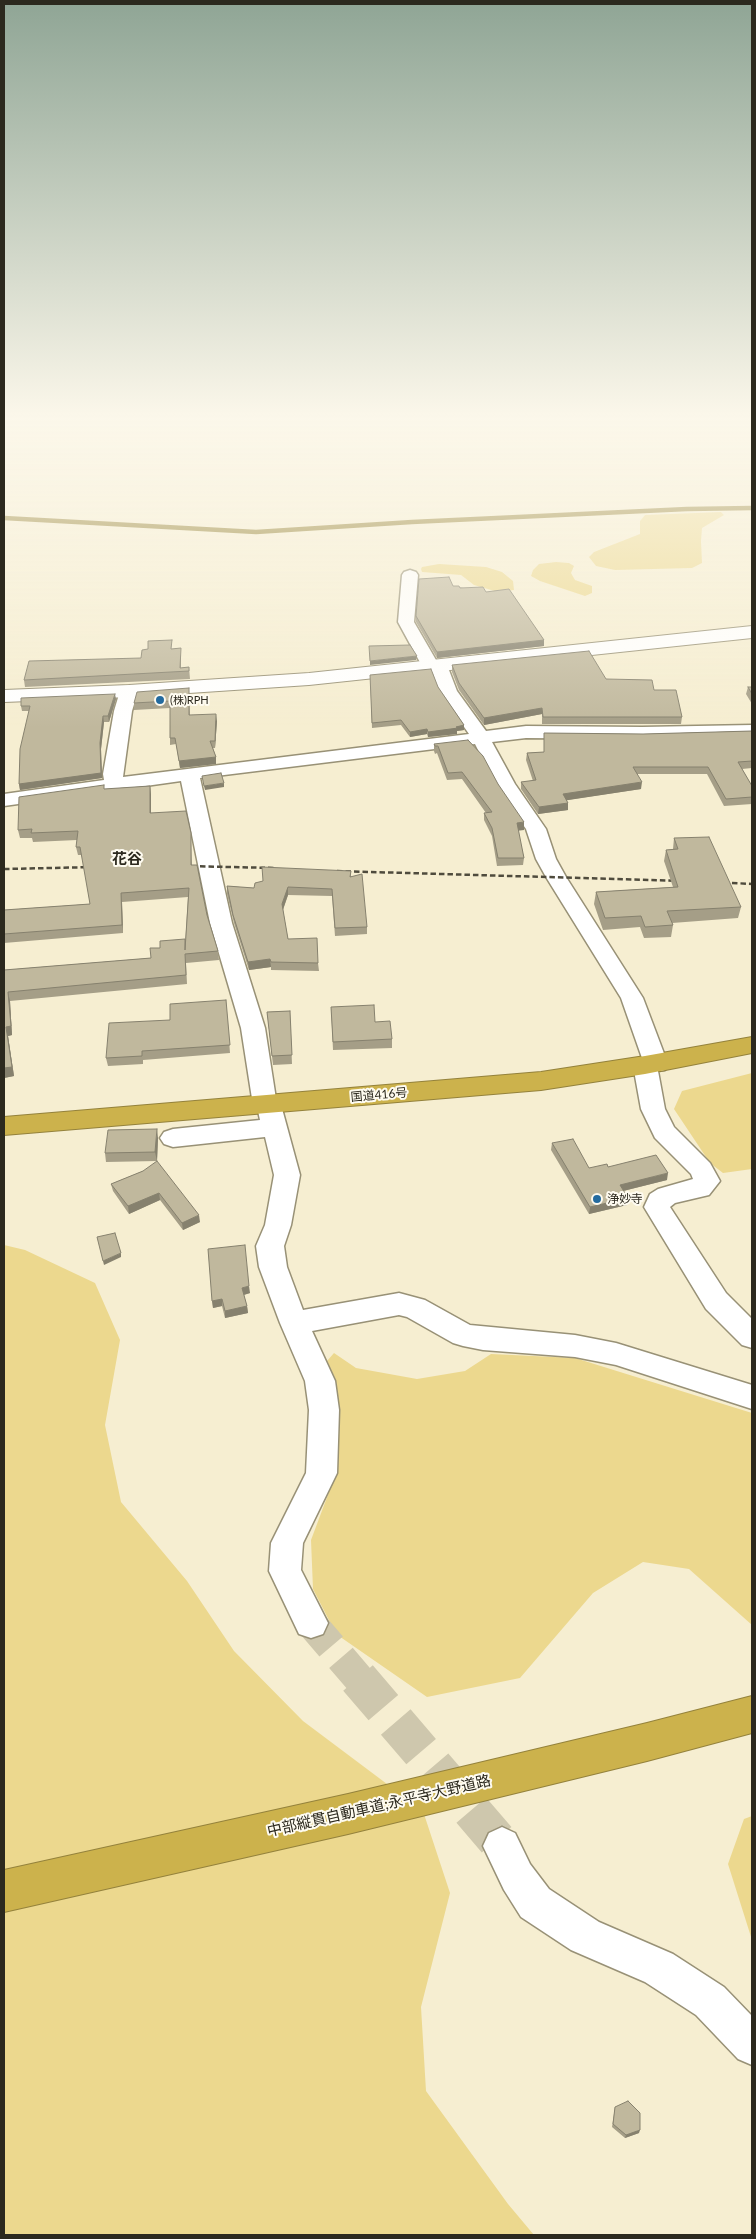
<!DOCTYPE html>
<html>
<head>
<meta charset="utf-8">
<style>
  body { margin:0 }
  #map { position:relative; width:756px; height:2239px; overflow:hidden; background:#f6eed1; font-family:Lato,sans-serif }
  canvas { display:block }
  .frame { position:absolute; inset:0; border:5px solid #2c291e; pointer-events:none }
</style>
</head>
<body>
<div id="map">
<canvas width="756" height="2239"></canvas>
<div class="frame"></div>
</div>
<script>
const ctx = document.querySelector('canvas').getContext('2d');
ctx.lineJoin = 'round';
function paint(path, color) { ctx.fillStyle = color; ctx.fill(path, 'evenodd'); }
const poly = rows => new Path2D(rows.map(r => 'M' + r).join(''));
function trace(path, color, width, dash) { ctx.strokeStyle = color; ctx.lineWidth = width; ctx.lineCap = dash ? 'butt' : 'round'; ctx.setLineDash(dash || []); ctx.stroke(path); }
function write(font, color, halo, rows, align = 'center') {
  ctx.font = font + ' Lato,"Noto Sans JP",sans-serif'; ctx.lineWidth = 4; ctx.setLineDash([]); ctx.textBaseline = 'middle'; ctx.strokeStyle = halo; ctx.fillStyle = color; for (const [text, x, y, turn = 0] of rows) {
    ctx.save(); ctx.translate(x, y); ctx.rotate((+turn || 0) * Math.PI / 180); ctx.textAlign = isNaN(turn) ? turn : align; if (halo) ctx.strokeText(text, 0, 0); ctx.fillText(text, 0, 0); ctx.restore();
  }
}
paint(poly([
  [721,512,724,515,702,528,701,541,702,563,692,568,615,570,596,566,589,557,594,552,640,534,640,521,645,515],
  [556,562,569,563,574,566,571,573,575,580,592,586,592,593,585,596,540,581,531,576,533,570,539,564],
  [439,564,486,567,502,572,513,581,514,590,498,592,474,585,461,575,422,572,421,569,422,567],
  [752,1073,752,1169,723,1173,710,1163,674,1109,682,1091],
  [4,1245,25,1250,95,1283,120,1340,105,1425,121,1502,187,1581,234,1651,303,1721,423,1811,450,1893,421,2007,426,2091,508,2204,534,2235,4,2235],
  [334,1353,356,1368,417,1379,465,1371,491,1354,575,1358,752,1413,752,1625,689,1569,643,1562,593,1593,520,1678,427,1697,336,1634,313,1589,311,1540,335,1476,340,1416,335,1378,327,1361],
  [752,1816,752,1940,728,1864,744,1819]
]), '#ecd88e');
trace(poly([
  [4,518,256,532,412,522,687,509,752,508]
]), '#85701a', 4.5);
trace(poly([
  [311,1623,359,1679]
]), '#cec7ad', 31, [31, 15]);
trace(poly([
  [358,1678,502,1846]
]), '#cec7ad', 39, [39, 19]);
const street = poly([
  [410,570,416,572,418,575,414,622,436,660,444,661,447,665,457,691,486,731,526,726,642,727,752,725,752,736,642,739,526,738,492,742,515,784,546,829,556,859,566,877,643,998,668,1064,665,1070,658,1071,665,1109,674,1127,710,1163,720,1181,709,1195,675,1203,670,1207,726,1293,752,1319,752,1348,742,1345,706,1309,644,1207,650,1194,658,1189,693,1179,691,1174,655,1138,641,1109,633,1065,636,1059,642,1058,621,998,546,877,536,859,526,829,495,784,475,744,200,778,232,923,265,1028,276,1099,281,1105,300,1175,291,1225,284,1246,287,1267,303,1310,399,1293,425,1300,470,1325,575,1335,616,1343,752,1385,752,1409,616,1365,575,1357,483,1350,463,1346,453,1343,407,1317,399,1315,312,1331,335,1381,339,1410,337,1473,303,1543,301,1570,328,1623,323,1634,311,1638,299,1634,269,1571,271,1543,306,1473,309,1410,305,1381,280,1323,259,1267,256,1246,265,1225,274,1175,265,1137,173,1147,164,1144,160,1138,164,1132,173,1129,260,1120,258,1111,253,1105,241,1028,210,923,181,781,4,806,4,794,104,780,103,774,114,711,120,691,123,687,129,686,135,687,138,691,132,711,123,777,469,734,439,691,432,671,425,670,422,666,398,622,402,575,404,572,410,570],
  [502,1827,515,1833,530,1864,549,1889,599,1922,673,1954,724,1987,752,2016,752,2065,738,2059,696,2015,645,1982,571,1950,521,1917,504,1890,483,1846,489,1833,502,1827]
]);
const secondary = poly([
  [752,626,752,638,309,685,129,697,4,702,4,690,129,685,309,673,752,626]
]);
const highway = poly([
  [752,1037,752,1053,645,1074,541,1090,4,1135,4,1117,541,1072,645,1056,752,1037],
  [752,1696,752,1733,647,1761,348,1834,4,1912,4,1870,348,1794,647,1723,752,1696]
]);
trace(street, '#989176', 3);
trace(secondary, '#989176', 2);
trace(highway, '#94823c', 2);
paint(street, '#fff');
paint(secondary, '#fff');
paint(highway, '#ccb24c');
trace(poly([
  [183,866,275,868],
  [4,869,98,867],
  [337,871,685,881],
  [715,882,752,884]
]), '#4f4b3d', 2.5, [5.5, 3]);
paint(poly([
  [453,586,486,592,544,640,544,646,437,658,416,622,416,616],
  [173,649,181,656,181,668,189,667,190,679,25,687,24,680,141,658],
  [452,665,606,679,654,690,682,717,681,724,542,724,542,714,484,725,459,690,452,672],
  [370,675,438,687,464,725,464,730,457,731,457,734,428,737,427,734,410,737,401,725,372,728],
  [748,687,752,687,752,704,746,694],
  [189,688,190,715,217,721,215,748,213,748,216,757,216,764,180,768,176,744,170,745,170,708,134,710,134,703],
  [116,699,109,722,104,722,101,749,102,778,20,790,19,784,29,711,22,711,21,706],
  [752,731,752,768,742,769,752,786,752,804,724,806,707,774,637,774,641,789,567,800,568,810,538,814,521,789,521,782,533,781,526,760,527,753,544,752,544,733,643,734],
  [434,744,498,784,524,830,518,830,524,858,523,865,497,866,492,836,484,820,484,813,486,813,462,779,447,780,437,753,435,754,434,751],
  [150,786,151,795,151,813,191,842,192,865,218,951,219,960,186,963,187,984,10,1001,12,1035,8,1036,14,1076,4,1078,4,970,151,958,185,946,188,897,122,902,123,933,4,943,4,910,90,904,82,855,78,855,76,847,77,840,33,842,32,838,20,838,18,830,104,789],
  [674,838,741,907,738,918,672,923,673,925,671,937,644,938,640,927,603,930,594,904,596,892,673,887,664,861,666,850,673,849],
  [351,871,351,876,367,927,367,934,335,936,332,896,288,895,283,910,288,939,318,963,319,971,271,970,271,967,249,970,234,923,227,894,227,886,254,888],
  [226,1000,230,1053,143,1060,143,1064,108,1066,106,1058,170,1020],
  [331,1007,375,1022,392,1039,392,1048,333,1050],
  [290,1011,292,1064,273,1065,267,1012],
  [158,1138,157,1161,106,1162,105,1153],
  [552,1143,589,1168,608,1167,667,1180,623,1191,628,1198,627,1205,589,1214,551,1150],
  [143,1171,200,1222,183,1230,160,1200,129,1214,113,1191,111,1184],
  [208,1249,250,1293,244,1295,247,1306,248,1313,225,1318,222,1306,213,1308],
  [615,2107,639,2133,625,2138,612,2127]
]), '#a59e87');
paint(poly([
  [544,640,544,646,437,658,437,652],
  [417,656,416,660,370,665,370,661],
  [115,694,116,699,109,722,108,716],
  [542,708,542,714,484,725,484,718],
  [216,714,217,721,215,748,215,741],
  [103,716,104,722,101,749,102,778,20,790,19,784,100,743],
  [464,725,464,730,457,731,457,734,428,737,428,732],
  [427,729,427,734,410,737,410,732],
  [216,757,216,764,180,768,179,761],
  [642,782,641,789,562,801,563,794],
  [224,783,224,787,205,790,204,786],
  [150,786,151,795,151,821,150,813],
  [568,803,568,810,538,814,539,807],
  [524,822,524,830,516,831,517,823],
  [288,887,288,895,282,912,282,904],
  [121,893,122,902,123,933,122,925],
  [270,959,271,967,249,970,248,962],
  [8,992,10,1001,12,1035,8,1036,14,1076,4,1078],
  [157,1129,158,1138,157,1161,155,1152],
  [668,1173,667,1180,619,1192,620,1185],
  [159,1193,160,1200,129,1214,128,1206],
  [628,1198,627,1205,589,1214,590,1207],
  [199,1215,200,1222,183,1230,182,1223],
  [121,1253,121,1257,104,1265,103,1261],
  [249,1286,250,1293,243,1295,242,1288],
  [222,1299,222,1306,213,1308,212,1301],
  [247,1306,248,1313,225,1318,225,1311],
  [640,2130,639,2133,625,2138,626,2135]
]), '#86816e');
const building = poly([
  [449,577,453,586,459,586,460,588,483,587,486,592,509,589,544,640,437,652,416,616,419,579,449,577],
  [172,640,171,649,181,648,180,668,189,667,189,671,24,680,29,661,141,658,142,650,148,649,148,641,172,640],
  [410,645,417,656,370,661,369,646,410,645],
  [589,651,606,679,652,680,654,690,676,690,682,717,543,717,542,708,484,718,459,683,452,665,589,651],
  [431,669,438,687,464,725,456,727,458,728,428,732,427,729,410,732,401,720,372,723,370,675,431,669],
  [748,687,752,687,752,694,748,687],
  [189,688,189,715,216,714,215,741,210,741,216,757,179,761,175,738,170,738,170,701,134,703,137,692,189,688],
  [115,694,108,716,103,716,100,743,101,773,19,784,20,749,30,706,21,706,21,698,115,694],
  [752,731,752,761,738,762,752,786,752,797,726,799,708,767,633,767,642,782,563,794,568,803,539,807,521,782,536,780,527,753,544,752,544,733,643,734,752,731],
  [468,740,483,756,498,784,524,822,517,823,524,858,498,858,492,828,484,813,492,812,462,772,448,773,438,746,435,746,434,744,468,740],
  [221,773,224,783,204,786,202,776,221,773],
  [104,785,104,789,150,786,150,813,186,811,191,833,191,865,197,865,207,915,218,951,185,954,186,975,8,992,11,1026,6,1027,12,1067,4,1068,4,970,151,958,150,948,160,948,160,941,185,939,185,950,189,888,121,893,122,925,4,934,4,910,90,904,80,847,76,847,78,831,31,833,32,829,18,830,19,797,104,785],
  [709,837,741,907,667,911,673,925,645,927,641,916,605,918,596,892,678,887,666,850,678,849,674,838,709,837],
  [262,867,351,871,350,877,362,874,367,927,335,928,332,889,288,887,282,904,288,939,317,938,318,963,271,962,270,959,248,962,233,915,227,886,254,888,255,883,263,881,262,867],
  [226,1000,230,1045,142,1051,142,1056,106,1058,109,1023,170,1020,170,1004,226,1000],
  [374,1005,375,1022,390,1021,392,1039,333,1042,331,1007,374,1005],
  [290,1011,292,1055,272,1056,267,1012,290,1011],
  [157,1129,155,1152,105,1153,108,1130,157,1129],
  [573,1139,589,1168,607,1164,608,1167,656,1155,668,1173,620,1185,628,1198,590,1207,552,1143,573,1139],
  [157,1161,199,1215,182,1223,159,1193,128,1206,111,1184,143,1171,157,1161],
  [115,1233,121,1253,103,1261,97,1237,115,1233],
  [245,1245,249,1286,242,1288,247,1306,225,1311,222,1299,212,1301,208,1249,245,1245],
  [628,2101,640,2113,640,2130,626,2135,613,2124,615,2107,628,2101]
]);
paint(building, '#c0b89d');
trace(building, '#86816e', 1);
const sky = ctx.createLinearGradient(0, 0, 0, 728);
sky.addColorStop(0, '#8fa595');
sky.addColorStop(0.57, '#fbf7ea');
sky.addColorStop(1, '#fbf7ea00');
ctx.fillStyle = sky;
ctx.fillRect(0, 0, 756, 728);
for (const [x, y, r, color] of [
  [160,700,5,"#246b9f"],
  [597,1199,5,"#246b9f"]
]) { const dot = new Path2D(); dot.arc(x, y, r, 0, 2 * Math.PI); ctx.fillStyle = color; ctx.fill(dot); trace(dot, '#fefbf0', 2); }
write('11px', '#2c291e', '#fefbf0', [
  ["(株)RPH",170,700]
], 'left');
write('12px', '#2c291e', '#fefbf0', [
  ["国道416号",379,1095,-5]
]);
write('12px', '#2c291e', '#fefbf0', [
  ["浄妙寺",607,1199]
], 'left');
write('bold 15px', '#2c291e', '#fefbf0', [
  ["花谷",127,859]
]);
write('15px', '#2c291e', '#fefbf0', [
  ["中部縦貫自動車道;永平寺大野道路",379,1806,-13]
]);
</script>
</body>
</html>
